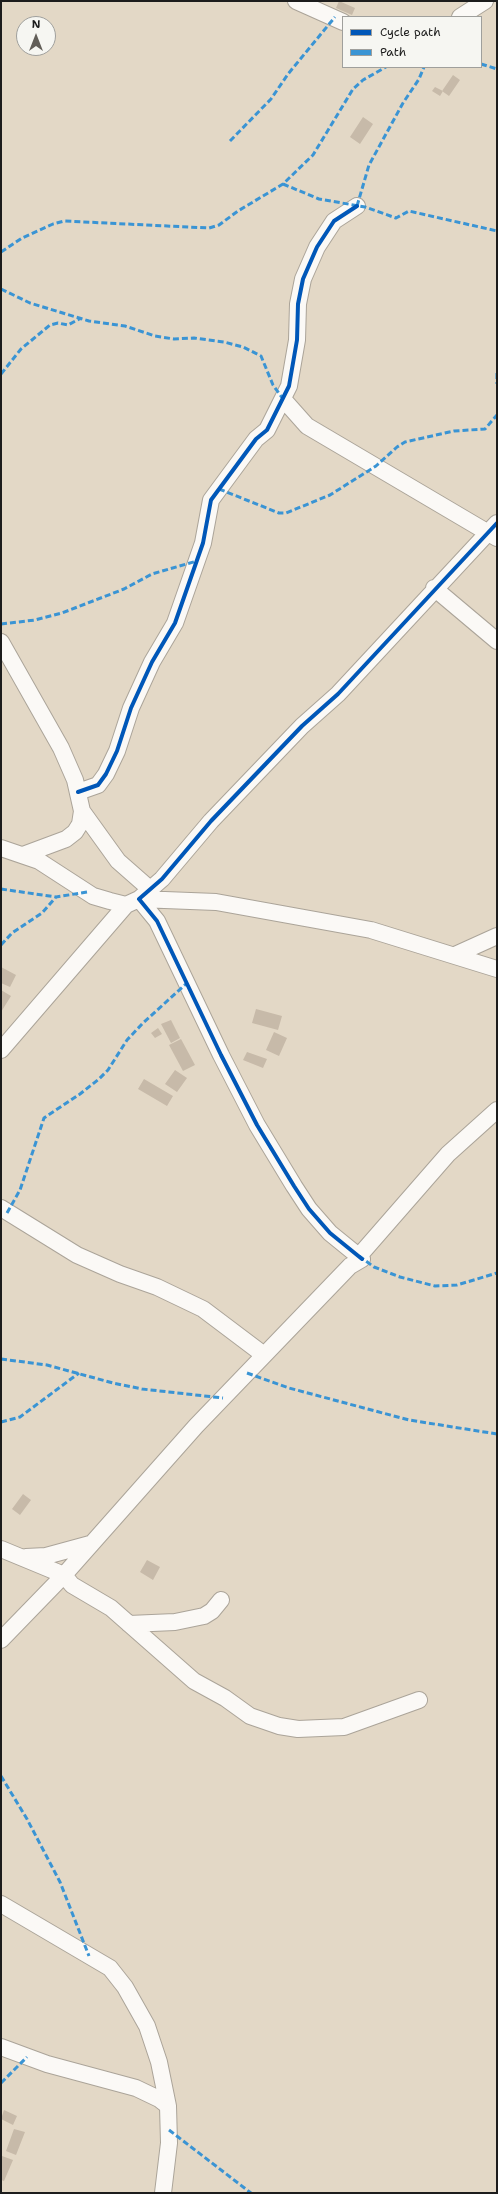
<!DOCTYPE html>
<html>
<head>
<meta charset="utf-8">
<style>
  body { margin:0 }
  #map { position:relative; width:498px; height:2194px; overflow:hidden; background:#e3d8c6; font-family:"Shantell Sans",sans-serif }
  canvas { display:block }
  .frame { position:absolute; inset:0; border:2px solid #1c1c1c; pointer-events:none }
  .legend { position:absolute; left:342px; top:16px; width:140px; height:52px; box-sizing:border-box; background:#f6f6f2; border:1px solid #9f9f9c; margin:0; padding:5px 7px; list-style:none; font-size:12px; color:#1c1c1c }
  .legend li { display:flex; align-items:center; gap:8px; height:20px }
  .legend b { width:20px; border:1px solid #9f9f9c }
  .north { position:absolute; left:16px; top:16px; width:40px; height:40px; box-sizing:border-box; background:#f6f6f2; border:1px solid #9f9f9c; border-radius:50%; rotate:0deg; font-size:11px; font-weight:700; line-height:16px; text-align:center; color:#1c1c1c }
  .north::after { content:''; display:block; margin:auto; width:14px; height:18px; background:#625e58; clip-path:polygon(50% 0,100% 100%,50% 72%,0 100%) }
</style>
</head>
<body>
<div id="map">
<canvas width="498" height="2194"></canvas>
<div class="frame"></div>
<ul class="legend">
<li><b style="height:5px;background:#0057b8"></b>Cycle path</li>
<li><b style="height:5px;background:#3a94d4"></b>Path</li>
</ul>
<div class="north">N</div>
</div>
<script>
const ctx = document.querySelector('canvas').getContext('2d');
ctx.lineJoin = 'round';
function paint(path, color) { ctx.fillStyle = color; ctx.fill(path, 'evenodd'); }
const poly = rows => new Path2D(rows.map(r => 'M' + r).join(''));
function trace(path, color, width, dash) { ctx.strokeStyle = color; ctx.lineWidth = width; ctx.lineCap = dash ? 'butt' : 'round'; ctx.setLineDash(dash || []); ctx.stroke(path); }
paint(poly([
  [339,1,355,8,352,15,336,8],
  [453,75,460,80,449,96,442,91],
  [435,87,443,91,440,96,432,91],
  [363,117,373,124,360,144,350,137],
  [1,967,16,975,10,987,1,983],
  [1,990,11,996,1,1012],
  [256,1009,282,1016,278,1030,252,1023],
  [171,1020,180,1038,171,1043,161,1024],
  [158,1028,162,1034,155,1038,151,1033],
  [274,1032,287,1038,279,1056,266,1050],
  [181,1039,195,1065,183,1071,169,1045],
  [247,1052,267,1059,263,1068,243,1060],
  [175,1070,187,1078,177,1092,165,1084],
  [144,1079,173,1096,167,1106,138,1089],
  [23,1494,31,1500,20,1515,12,1509],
  [147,1560,160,1567,153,1580,140,1572],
  [4,2110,17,2116,13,2125,1,2119],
  [14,2129,25,2132,16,2155,6,2151],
  [2,2156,13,2160,4,2181,1,2180]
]), '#c7baa9');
const minor = poly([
  [296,1,343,22],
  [460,17,485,1],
  [283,399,307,426,497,538],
  [434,588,497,641],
  [1,642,61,748,75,780,82,811,80,824,75,832,66,839,23,855],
  [78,792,98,785,106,774,117,751,131,708,152,662,175,623,203,543,211,500,256,439,267,430,289,386,297,340,298,304,303,279,317,247,334,221,357,206],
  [82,811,118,861,151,890],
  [1,848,39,861,93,896,110,901,126,905,139,899,216,902,371,930,497,969],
  [455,955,497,936],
  [1,1050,126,905],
  [1,1208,77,1255,120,1274,157,1287,203,1309,264,1355],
  [362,1259,330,1233,309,1209,294,1186,257,1125,221,1055,157,921,139,899,162,879,211,821,302,726,338,694,497,523],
  [1,1549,64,1575,72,1585,111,1608,194,1681,225,1698,250,1716,279,1726,298,1729,344,1727,419,1700],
  [26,1557,46,1556,90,1544],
  [129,1624,175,1622,204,1616,212,1611,221,1600],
  [1,1640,64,1575,196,1426,350,1266,362,1259,359,1256,448,1154,497,1110],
  [1,1904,110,1968,125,1987,147,2026,159,2062,168,2106,169,2143,163,2193],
  [1,2047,47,2064,136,2088,159,2099,168,2106]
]);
trace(minor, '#aba499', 18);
trace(minor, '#fbf9f6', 16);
trace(poly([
  [481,64,497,69],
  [230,141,271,99,288,74,335,17],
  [283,184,319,199,365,207,396,218,409,211,497,231],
  [357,206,369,165,403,103,419,79,424,67],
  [1,252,22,238,53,224,64,221,209,228,219,225,238,211,283,184,313,155,353,89,363,80,386,67],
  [1,289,30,303,89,321,125,326,155,336,174,339,194,338,224,342,243,347,261,356,273,385,283,399],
  [497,373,497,384],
  [1,374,21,349,50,325,58,323,68,325,81,318],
  [219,489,279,513,286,513,330,495,376,466,397,447,405,442,454,431,485,429,497,415],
  [1,624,35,620,62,613,124,589,152,574,197,561],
  [1,889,56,897,87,892],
  [1,945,12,933,42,913,56,897],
  [7,1213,20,1190,44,1118,80,1094,99,1079,108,1070,127,1040,143,1023,187,983],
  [359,1256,374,1267,400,1277,435,1286,457,1285,497,1273],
  [1,1359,47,1365,113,1383,142,1389,223,1398],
  [247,1373,289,1388,409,1420,497,1434],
  [1,1422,20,1417,79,1373],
  [1,1776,27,1819,60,1882,89,1956],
  [1,2083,27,2057],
  [169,2130,251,2193]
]), '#3a94d4', 3, [6, 3]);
trace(poly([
  [78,792,98,785,106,774,117,751,131,708,152,662,175,623,203,543,211,500,256,439,267,430,289,386,297,340,298,304,303,279,317,247,334,221,357,206],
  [362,1259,330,1233,309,1209,294,1186,257,1125,221,1055,157,921,139,899,162,879,211,821,302,726,338,694,497,523]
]), '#0057b8', 4);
</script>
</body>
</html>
